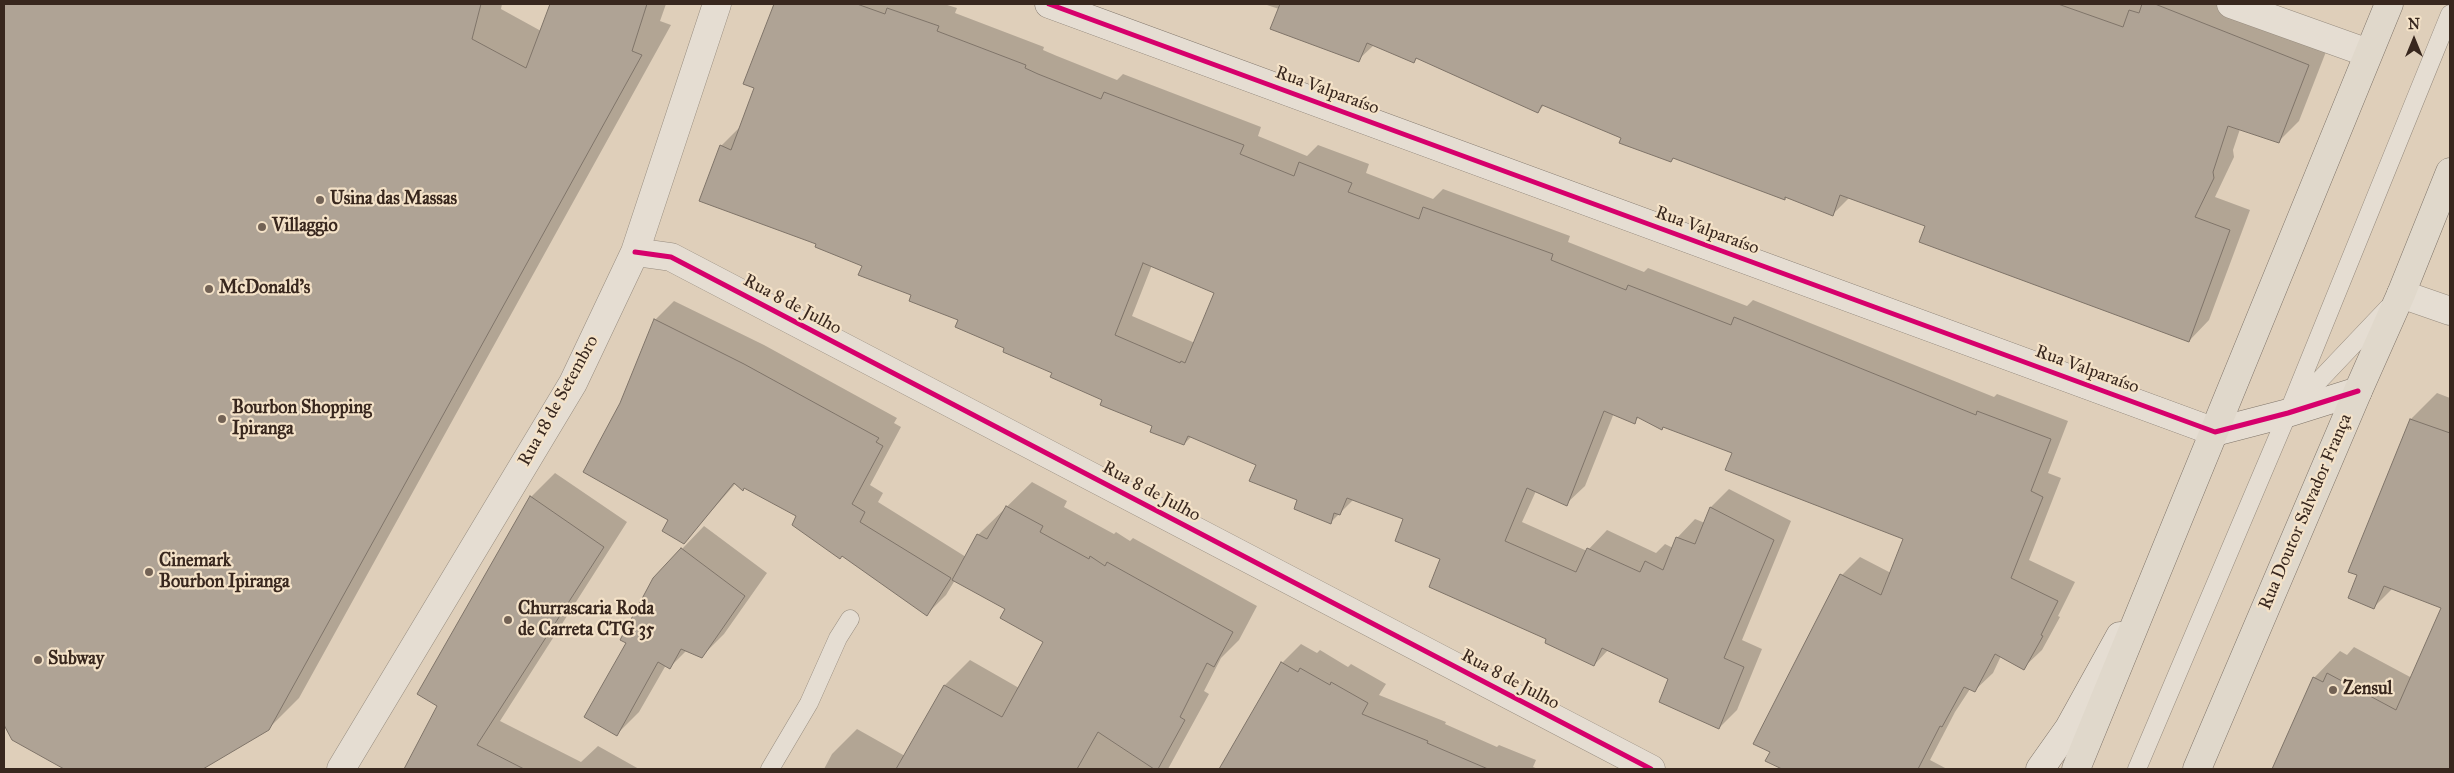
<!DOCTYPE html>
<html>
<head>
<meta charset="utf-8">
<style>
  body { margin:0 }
  #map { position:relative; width:2454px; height:773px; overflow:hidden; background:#dfcfba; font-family:"IM FELL Great Primer",serif }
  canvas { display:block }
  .frame { position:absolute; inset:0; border:5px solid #38271e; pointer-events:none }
  .north { position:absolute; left:2389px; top:15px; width:50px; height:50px; -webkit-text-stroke:4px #f4e2c8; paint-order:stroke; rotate:0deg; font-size:14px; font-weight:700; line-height:20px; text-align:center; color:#38271e }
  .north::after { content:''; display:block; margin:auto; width:18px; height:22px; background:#38271e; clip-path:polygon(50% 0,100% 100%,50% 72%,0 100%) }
</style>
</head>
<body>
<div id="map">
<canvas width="2454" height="773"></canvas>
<div class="frame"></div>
<div class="north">N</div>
</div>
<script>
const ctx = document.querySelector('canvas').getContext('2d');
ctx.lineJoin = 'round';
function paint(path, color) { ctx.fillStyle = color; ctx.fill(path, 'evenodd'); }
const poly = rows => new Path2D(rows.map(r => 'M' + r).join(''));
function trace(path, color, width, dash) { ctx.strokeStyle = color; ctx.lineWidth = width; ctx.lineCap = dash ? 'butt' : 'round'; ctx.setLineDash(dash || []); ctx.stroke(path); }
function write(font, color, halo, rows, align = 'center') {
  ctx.font = font + ' "IM FELL Great Primer",serif'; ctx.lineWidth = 4.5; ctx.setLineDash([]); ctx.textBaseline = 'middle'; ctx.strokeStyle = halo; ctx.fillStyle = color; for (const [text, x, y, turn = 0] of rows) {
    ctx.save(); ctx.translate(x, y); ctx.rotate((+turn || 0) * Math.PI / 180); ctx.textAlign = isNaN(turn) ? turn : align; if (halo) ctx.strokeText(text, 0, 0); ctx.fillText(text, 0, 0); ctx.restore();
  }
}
paint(poly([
  [4,4,502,4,501,9,541,31,551,4,666,4,660,21,671,25,299,698,268,729,201,769,66,769,13,739,4,722],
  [775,4,944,4,957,8,955,13,1044,47,1043,50,1057,56,1117,80,1123,74,1261,127,1258,136,1307,156,1318,145,1369,164,1366,173,1433,199,1443,189,1570,236,1568,242,1644,272,1648,268,1747,306,1753,300,1994,397,1997,394,2068,421,2048,473,2061,478,2029,560,2075,582,2058,616,2060,617,2042,650,2023,668,2001,656,1993,673,1974,691,1970,689,1955,712,1930,760,1947,769,1785,769,1767,760,1842,575,1860,557,1891,573,1904,538,1733,452,1664,426,1662,428,1639,417,1634,422,1614,413,1585,486,1566,504,1536,491,1522,522,1587,551,1607,530,1656,553,1665,544,1673,548,1677,538,1695,519,1705,523,1711,507,1729,489,1791,521,1742,640,1762,649,1737,710,1719,728,1670,678,1609,649,1594,665,1548,638,1442,558,1405,519,1354,499,1330,523,1299,500,1257,464,1191,437,1184,444,1154,425,1006,347,864,265,818,243,721,146,739,128,755,88,745,83],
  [1152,265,1216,292,1195,343,1132,316],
  [1264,4,2226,4,2329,44,2299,121,2278,142,2240,129,2233,150,2234,157,2215,197,2250,210,2209,320,2189,341,1926,225,1850,197,1833,214,1787,197,1785,199,1674,157,1671,160,1623,137,1544,105,1538,112,1418,57,1414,62,1374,45,1358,60,1279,9],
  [674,301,764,345,897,418,894,423,901,427,870,485,883,493,878,502,966,557,978,535,1032,482,1067,501,1064,507,1114,534,1116,532,1130,541,1133,538,1257,606,1239,640,1221,658,1204,691,1209,694,1168,769,824,769,832,754,857,729,905,756,945,685,970,660,1019,688,1045,641,1006,608,955,580,946,595,927,614,798,516,736,483,684,542,669,520,622,404,655,320],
  [2437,393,2450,398,2450,769,2274,769,2314,678,2340,651,2347,655,2354,647,2412,678,2442,607,2393,588,2374,607,2411,419],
  [555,473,627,522,500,721,581,762,598,746,639,769,406,769,439,705,531,497],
  [704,526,767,573,724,634,702,656,687,650,670,667,666,665,639,712,617,734,682,549],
  [1301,644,1317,653,1320,650,1348,667,1351,664,1386,684,1379,695,1446,722,1445,724,1497,747,1499,745,1536,760,1533,767,1538,769,1221,769,1282,663]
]), '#0003');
const building = poly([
  [4,4,481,4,472,39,526,68,550,4,647,4,632,51,642,55,269,730,203,769,64,769,12,740,4,725,4,4],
  [774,4,857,4,885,14,887,8,939,26,937,31,1026,65,1025,68,1038,74,1101,99,1104,92,1244,145,1240,154,1294,176,1299,162,1352,183,1348,192,1419,219,1423,207,1553,254,1551,260,1626,290,1628,285,1731,325,1734,317,1976,415,1977,411,2051,439,2031,491,2043,497,2011,578,2058,601,2041,635,2043,636,2024,670,1995,654,1975,692,1964,687,1942,727,1940,726,1918,769,1782,769,1765,761,1770,752,1753,744,1840,574,1881,595,1903,539,1725,470,1732,453,1663,427,1662,430,1637,417,1635,424,1604,411,1567,506,1527,488,1505,541,1576,572,1587,548,1640,572,1645,561,1663,570,1676,537,1695,544,1710,507,1774,540,1724,658,1744,667,1719,729,1659,702,1668,679,1602,648,1594,666,1545,643,1546,639,1429,587,1440,559,1395,541,1403,519,1347,498,1340,515,1334,513,1331,524,1294,509,1297,500,1249,481,1256,465,1188,436,1184,445,1150,432,1152,426,1100,405,1102,400,1050,377,1052,373,1003,352,1004,348,955,327,958,320,909,301,911,295,858,275,862,266,815,247,816,244,699,201,720,145,731,150,754,88,743,84,774,4],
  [1143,263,1214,293,1185,363,1181,361,1180,363,1115,335,1143,263],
  [1280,4,2058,4,2123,27,2129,10,2139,13,2142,4,2155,4,2309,65,2279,143,2228,126,2213,172,2214,178,2195,217,2230,230,2189,342,1919,242,1925,226,1840,195,1833,216,1785,197,1785,200,1673,158,1671,162,1619,143,1621,138,1542,105,1538,113,1416,58,1414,63,1367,43,1359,62,1270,29,1280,4],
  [654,319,744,364,879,438,876,442,883,446,852,504,865,512,860,522,951,578,927,616,842,556,840,559,792,525,796,516,744,488,743,491,734,483,684,544,662,531,668,520,583,472,620,403,654,319],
  [2410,419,2450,433,2450,769,2272,769,2313,677,2323,682,2327,673,2396,710,2441,608,2384,586,2374,609,2348,598,2357,575,2348,572,2410,419],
  [530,496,604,547,477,745,524,769,404,769,437,706,417,694,530,496],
  [1006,506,1043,526,1040,532,1089,559,1090,556,1105,566,1107,562,1233,632,1214,667,1207,663,1180,717,1185,720,1158,769,1154,769,1098,732,1077,769,896,769,944,685,1002,717,1043,642,1000,618,1005,609,952,580,977,534,987,539,1006,506],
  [681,548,745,596,702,658,681,649,670,669,658,662,617,736,584,717,626,643,620,640,653,578,681,548],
  [1281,662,1298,672,1300,668,1330,685,1331,682,1368,703,1362,714,1428,741,1427,743,1488,769,1219,769,1281,662]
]);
paint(building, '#afa395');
trace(building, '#7f7469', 1);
const lane = poly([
  [2295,406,2388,308],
  [770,769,809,703,838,638,850,619],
  [2137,769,2288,413,2450,14]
]);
const street = poly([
  [2231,4,2368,53],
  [635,252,671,257,1651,769],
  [2401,294,2450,311],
  [341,769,573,383,635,252,717,4]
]);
const secondary = poly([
  [1049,4,2215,432,2288,413,2358,391],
  [2040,769,2069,728,2120,636]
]);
const primary = poly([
  [2076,769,2389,4],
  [2197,769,2358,391,2401,294,2450,172]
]);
trace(lane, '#968b7e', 19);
trace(street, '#968b7e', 29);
trace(secondary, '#7f7469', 29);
trace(primary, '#7f7469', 29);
trace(lane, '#e5ddd2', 18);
trace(street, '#e5ddd2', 28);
trace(secondary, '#e5ddd2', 28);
trace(primary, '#e0d8cb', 28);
trace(poly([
  [1049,4,2215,432,2288,413,2358,391],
  [635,252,671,257,1651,769]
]), '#d6006c', 5);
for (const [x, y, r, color] of [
  [320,200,5,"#726255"],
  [262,227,5,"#726255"],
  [209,289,5,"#726255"],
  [222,419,5,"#726255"],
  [149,572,5,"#726255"],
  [508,620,5,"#726255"],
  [38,660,5,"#726255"],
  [2333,690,5,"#726255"]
]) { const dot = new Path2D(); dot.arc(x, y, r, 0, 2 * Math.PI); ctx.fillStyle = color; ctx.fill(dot); trace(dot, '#f4e2c8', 2); }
write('18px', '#38271e', '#f4e2c8', [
  ["Rua Valparaíso",1327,91,20],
  ["Rua Valparaíso",1707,231,20],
  ["Rua 8 de Julho",792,305,28],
  ["Rua Valparaíso",2087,370,20],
  ["Rua 18 de Setembro",559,401,-61],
  ["Rua 8 de Julho",1151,492,28],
  ["Rua Doutor Salvador França",2306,512,-67],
  ["Rua 8 de Julho",1510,680,28]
]);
write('bold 18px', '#38271e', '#f4e2c8', [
  ["Usina das Massas",330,200],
  ["Villaggio",272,227],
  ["McDonald's",219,289],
  ["Bourbon Shopping",232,409],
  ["Ipiranga",232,430],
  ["Cinemark",159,562],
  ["Bourbon Ipiranga",159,583],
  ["Churrascaria Roda",518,610],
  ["de Carreta CTG 35",518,631],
  ["Subway",48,660],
  ["Zensul",2343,690]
], 'left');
</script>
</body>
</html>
